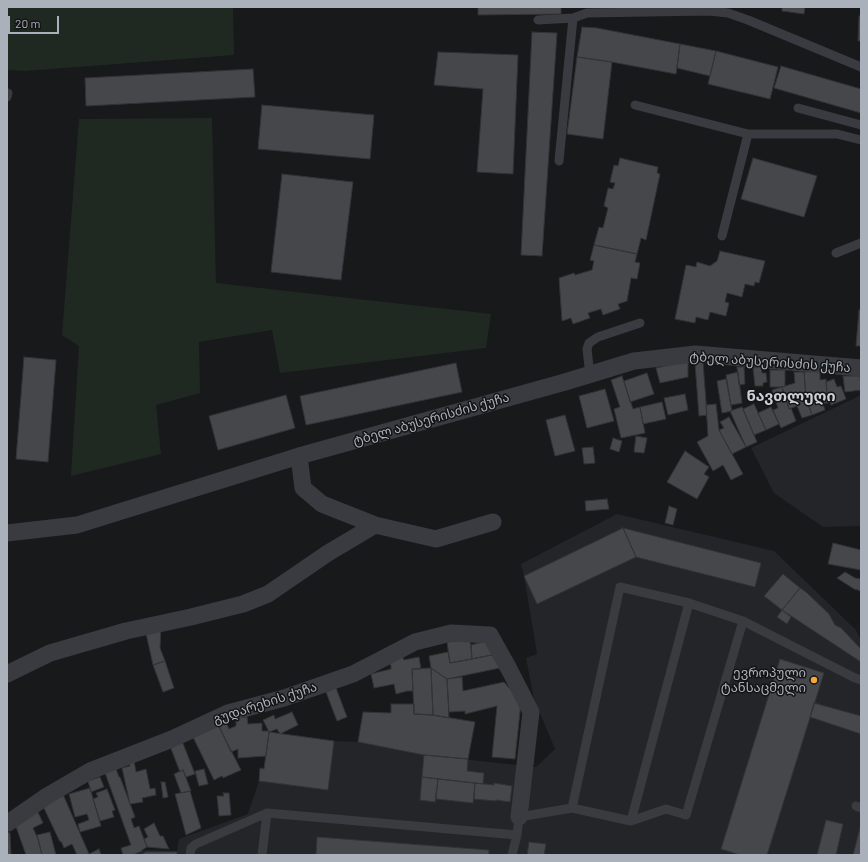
<!DOCTYPE html>
<html>
<head>
<meta charset="utf-8">
<style>
  body { margin:0 }
  #map { position:relative; width:868px; height:862px; overflow:hidden; background:#18191b; font-family:Barlow,sans-serif }
  canvas { display:block }
  .frame { position:absolute; inset:0; border:8px solid #abb1ba; pointer-events:none }
  .scale { position:absolute; left:8px; top:16px; width:51px; height:18px; box-sizing:border-box; border:2px solid #abb1ba; border-top:0; padding-left:5px; font-size:12px; line-height:14px; white-space:nowrap; color:#abb1ba; -webkit-text-stroke:3px #131416; paint-order:stroke }
</style>
</head>
<body>
<div id="map">
<canvas width="868" height="862"></canvas>
<div class="frame"></div>
<div class="scale">20 m</div>
</div>
<script>
const ctx = document.querySelector('canvas').getContext('2d');
ctx.lineJoin = 'round';
function paint(path, color) { ctx.fillStyle = color; ctx.fill(path, 'evenodd'); }
const poly = rows => new Path2D(rows.map(r => 'M' + r).join(''));
function trace(path, color, width, dash) { ctx.strokeStyle = color; ctx.lineWidth = width; ctx.lineCap = dash ? 'butt' : 'round'; ctx.setLineDash(dash || []); ctx.stroke(path); }
function write(font, color, halo, rows, align = 'center') {
  ctx.font = font + ' Barlow,"Noto Sans Georgian",sans-serif'; ctx.lineWidth = 3; ctx.setLineDash([]); ctx.textBaseline = 'middle'; ctx.strokeStyle = halo; ctx.fillStyle = color; for (const [text, x, y, turn = 0] of rows) {
    ctx.save(); ctx.translate(x, y); ctx.rotate((+turn || 0) * Math.PI / 180); ctx.textAlign = isNaN(turn) ? turn : align; if (halo) ctx.strokeText(text, 0, 0); ctx.fillText(text, 0, 0); ctx.restore();
  }
}
paint(poly([
  [861,395,861,526,823,527,774,493,751,448],
  [617,514,774,551,856,630,861,640,861,855,134,855,145,850,177,851,179,839,248,814,259,781,260,768,264,769,269,732,334,741,358,742,424,755,536,767,555,749,534,699,526,658,537,654,524,576,521,564]
]), '#242528');
paint(poly([
  [7,7,233,7,234,55,25,71,7,70],
  [212,118,216,283,491,314,486,348,280,373,272,330,199,342,200,393,156,405,161,454,71,476,79,346,62,335,79,119]
]), '#202921');
const building = poly([
  [478,7,561,7,561,14,478,15,478,7],
  [782,7,805,7,804,14,782,11,782,7],
  [859,16,861,16,861,41,858,41,859,16],
  [582,27,597,28,680,44,676,74,612,62,577,57,582,27],
  [532,32,557,33,542,256,521,255,532,32],
  [680,44,716,51,710,76,677,68,680,44],
  [716,51,778,67,770,99,708,84,716,51],
  [438,52,518,55,513,174,477,172,483,89,434,85,438,52],
  [577,57,612,62,603,139,567,134,577,57],
  [781,66,861,89,861,113,774,88,781,66],
  [253,69,255,97,86,106,85,78,253,69],
  [262,105,374,115,370,159,258,149,262,105],
  [620,158,658,167,657,173,660,174,646,240,641,238,637,254,594,245,599,227,603,228,608,208,604,206,608,188,613,189,615,183,610,182,614,165,618,166,620,158],
  [753,158,817,176,804,217,741,199,753,158],
  [282,174,353,182,341,280,271,272,282,174],
  [594,245,637,254,635,262,640,263,637,279,631,278,627,301,618,304,620,309,603,315,601,309,588,313,590,318,573,324,571,318,562,321,559,278,574,273,575,275,592,270,594,261,590,260,594,245],
  [720,251,765,261,759,283,755,282,754,286,745,284,742,297,727,293,725,302,729,303,726,316,710,312,708,320,696,317,695,323,675,319,686,265,696,267,697,262,710,266,717,261,720,251],
  [859,310,861,310,861,346,856,346,859,310],
  [24,357,56,360,48,462,16,459,24,357],
  [688,361,688,377,660,383,656,368,688,361],
  [703,362,707,415,699,416,695,363,703,362],
  [456,363,462,392,306,425,300,396,456,363],
  [737,367,744,367,745,384,739,385,737,367],
  [761,367,762,373,766,373,767,382,763,383,763,386,755,386,753,368,761,367],
  [770,370,785,370,785,386,782,387,770,387,770,370],
  [820,371,820,380,826,379,827,394,830,402,823,404,825,410,812,415,806,398,804,372,820,371],
  [738,372,742,403,731,405,726,375,738,372],
  [794,372,804,372,806,398,812,415,802,418,797,406,789,409,782,387,795,383,794,372],
  [647,373,654,394,630,402,624,381,647,373],
  [622,376,633,409,640,407,645,433,621,438,614,409,620,407,611,380,622,376],
  [843,376,860,376,861,390,845,392,843,376],
  [726,379,732,411,722,413,717,381,726,379],
  [834,379,837,387,841,386,846,399,831,405,827,394,826,382,834,379],
  [782,387,789,409,791,408,796,421,781,428,773,410,778,408,772,390,782,387],
  [605,389,614,421,587,428,579,396,605,389],
  [685,394,688,410,668,415,664,398,685,394],
  [286,395,295,428,218,450,209,416,286,395],
  [662,402,666,419,643,424,640,407,662,402],
  [716,404,719,430,743,474,731,480,723,465,713,471,697,442,708,436,706,405,716,404],
  [754,404,766,430,754,435,743,409,754,404],
  [742,407,757,442,746,447,730,411,742,407],
  [771,407,779,424,766,430,758,413,771,407],
  [565,415,575,451,555,456,546,420,565,415],
  [729,417,746,447,732,454,719,430,724,428,720,422,729,417],
  [636,436,647,438,644,453,634,452,636,436],
  [613,438,622,441,619,452,610,449,613,438],
  [593,447,595,463,584,464,582,448,593,447],
  [685,451,709,467,704,474,709,477,697,499,667,482,685,451],
  [607,499,609,509,586,511,585,501,607,499],
  [669,506,677,509,673,525,665,523,669,506],
  [623,528,636,557,537,604,524,576,623,528],
  [623,528,761,563,755,587,636,557,623,528],
  [833,543,861,550,861,570,828,564,833,543],
  [845,572,855,578,861,579,861,591,854,589,837,578,845,572],
  [783,574,800,588,782,610,764,596,783,574],
  [800,588,806,592,829,614,835,625,841,628,861,649,861,662,782,610,800,588],
  [782,610,791,617,787,624,777,617,782,610],
  [161,627,160,648,165,661,153,665,145,629,161,627],
  [470,640,472,659,450,663,447,642,470,640],
  [487,641,497,654,472,659,471,645,487,641],
  [448,652,450,663,497,654,500,668,447,679,431,668,429,656,448,652],
  [402,656,404,660,419,657,421,669,412,669,413,691,407,691,396,694,394,684,374,688,371,674,391,669,391,666,389,662,402,656],
  [780,659,824,673,767,855,740,855,721,849,780,659],
  [165,661,174,688,163,692,153,665,165,661],
  [431,668,433,715,414,714,412,669,431,668],
  [431,668,447,679,449,718,433,715,431,668],
  [462,677,463,691,504,682,521,702,515,759,492,757,497,706,465,714,465,711,449,712,447,679,462,677],
  [336,688,347,717,337,721,326,692,336,688],
  [814,703,861,716,861,734,810,717,814,703],
  [391,704,414,704,414,714,433,715,475,722,468,759,424,755,358,742,363,712,391,713,391,704],
  [292,712,298,725,280,734,277,729,269,732,263,720,274,715,275,719,292,712],
  [247,717,248,724,262,723,262,731,268,731,269,732,266,756,238,758,238,749,231,752,219,726,226,722,229,729,236,726,236,718,247,717],
  [217,723,241,770,223,778,222,776,214,780,192,735,217,723],
  [269,732,334,741,328,790,259,781,260,768,264,769,269,732],
  [182,741,195,774,186,777,183,770,180,772,170,746,182,741],
  [424,755,468,759,467,771,484,773,483,784,422,777,424,755],
  [134,761,136,772,146,769,150,789,155,788,156,795,142,798,143,802,130,804,122,768,130,766,129,762,134,761],
  [115,766,119,777,120,777,135,817,131,819,134,828,139,826,147,847,142,850,142,851,133,855,123,855,121,848,131,845,104,770,115,766],
  [204,769,208,784,199,786,195,771,204,769],
  [183,770,191,791,181,793,174,774,183,770],
  [100,777,104,787,91,792,88,781,100,777],
  [422,777,438,779,435,802,420,800,422,777],
  [438,779,475,783,473,803,436,799,438,779],
  [161,782,165,782,168,797,163,798,161,782],
  [475,783,494,785,494,783,512,786,510,802,496,800,496,801,474,799,475,783],
  [90,788,101,826,80,832,78,824,89,820,87,814,75,817,69,794,90,788],
  [107,789,115,810,112,811,114,817,100,821,93,799,98,797,96,793,107,789],
  [190,791,201,828,186,835,175,794,190,791],
  [62,792,89,854,86,855,77,855,72,844,64,848,61,841,60,842,42,804,62,792],
  [223,793,229,793,231,815,219,816,217,796,224,796,223,793],
  [37,810,43,823,33,828,38,839,42,855,26,855,15,824,37,810],
  [826,820,843,824,836,855,817,855,826,820],
  [154,823,160,836,163,836,169,849,147,847,144,839,148,837,144,829,154,823],
  [861,824,861,855,853,855,861,824],
  [7,832,10,833,11,855,7,855,7,832],
  [50,832,56,855,42,855,37,835,50,832],
  [317,837,489,850,489,855,316,855,317,837],
  [529,842,546,844,544,855,527,855,529,842],
  [99,849,101,855,86,855,89,854,99,849],
  [146,852,177,852,177,855,140,855,146,852]
]);
paint(building, '#45474b');
trace(building, '#323337', 1);
trace(poly([
  [538,20,573,18,587,13,709,11,728,13,748,20,861,67],
  [7,97,8,93],
  [635,105,748,134,837,134,861,140],
  [798,108,861,125],
  [559,161,573,18],
  [722,236,748,134],
  [836,253,861,243],
  [590,375,587,349,589,343,598,337,640,323],
  [856,806,861,808],
  [572,808,620,587,689,603],
  [631,821,689,603,743,621,855,678,861,680],
  [190,855,191,848,196,844,267,813],
  [262,855,267,813,517,835],
  [512,855,517,835,519,817,572,808,631,821,666,809,686,815,743,621]
]), '#393b40', 9);
trace(poly([
  [299,456,303,488,322,504,375,525,436,539,493,522],
  [7,533,77,525,299,456,565,382,634,361,696,354,861,368],
  [7,674,50,653,126,631,191,617,243,604,268,594,328,553,375,525],
  [7,823,8,823,47,796,90,771,172,739,228,713,284,698,353,674,415,642,451,633,490,635,509,669,531,712,519,817]
]), '#393b40', 17);
for (const [x, y, r, color] of [
  [814,680,4,"#f4a837"]
]) { const dot = new Path2D(); dot.arc(x, y, r, 0, 2 * Math.PI); ctx.fillStyle = color; ctx.fill(dot); trace(dot, '#131416', 1.5); }
write('13px', '#abb1ba', '#131416', [
  ["ტბელ აბუსერისძის ქუჩა",770,362,4],
  ["ტბელ აბუსერისძის ქუჩა",431,419,-16],
  ["გუდარეხის ქუჩა",265,703,-18]
]);
write('13px', '#abb1ba', '#131416', [
  ["ევროპული",806,673],
  ["ტანსაცმელი",806,688]
], 'right');
write('bold 15px', '#cccfd6', '#131416', [
  ["ნავთლუღი",791,396]
]);
</script>
</body>
</html>
